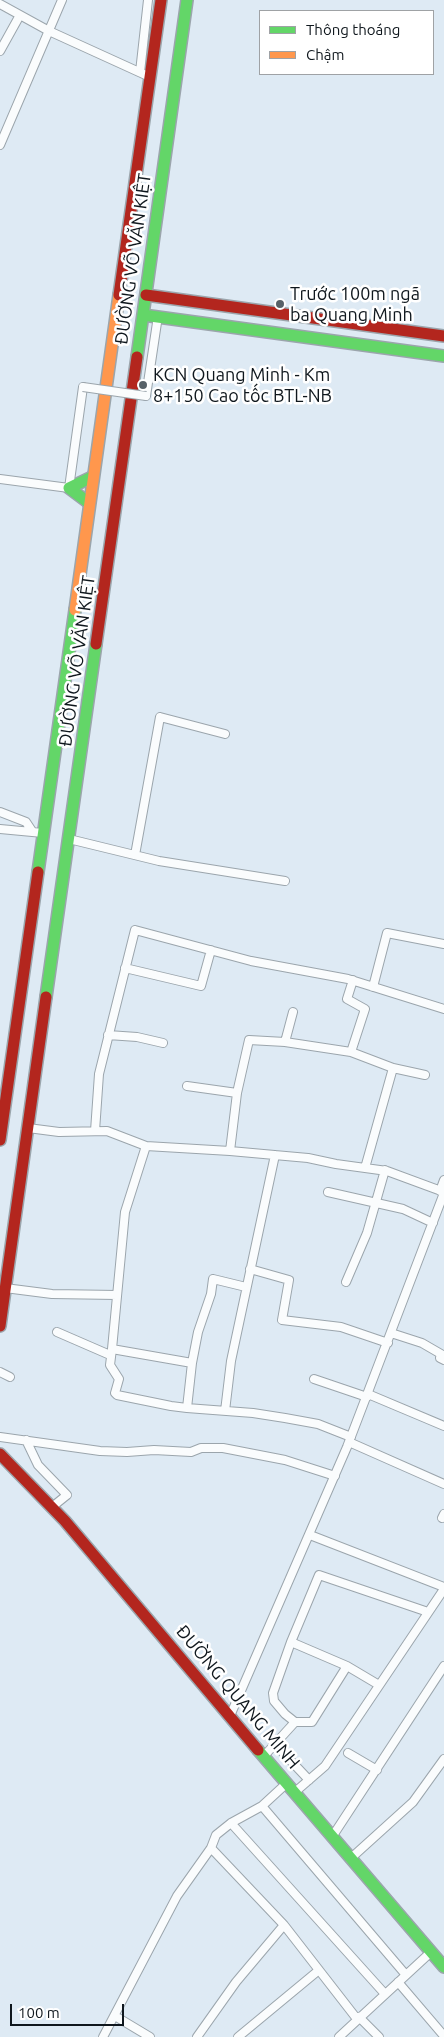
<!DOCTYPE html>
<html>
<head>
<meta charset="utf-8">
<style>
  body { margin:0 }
  #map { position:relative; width:444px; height:2037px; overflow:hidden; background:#deeaf4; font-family:Ubuntu,sans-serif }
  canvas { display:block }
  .legend { position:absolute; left:259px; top:10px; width:175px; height:65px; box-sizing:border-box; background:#fff; border:1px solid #9fa2a5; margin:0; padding:6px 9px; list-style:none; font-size:15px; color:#0f171d }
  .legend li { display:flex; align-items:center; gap:10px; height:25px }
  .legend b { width:25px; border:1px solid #9fa2a5 }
  .scale { position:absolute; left:10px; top:2004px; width:114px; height:22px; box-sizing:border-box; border:2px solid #0f171d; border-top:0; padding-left:6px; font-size:15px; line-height:18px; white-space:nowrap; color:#0f171d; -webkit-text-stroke:4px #fff; paint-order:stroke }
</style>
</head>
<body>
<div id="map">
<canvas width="444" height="2037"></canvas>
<ul class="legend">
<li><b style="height:6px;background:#63d668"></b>Thông thoáng</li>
<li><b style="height:6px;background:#ff974d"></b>Chậm</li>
</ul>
<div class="scale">100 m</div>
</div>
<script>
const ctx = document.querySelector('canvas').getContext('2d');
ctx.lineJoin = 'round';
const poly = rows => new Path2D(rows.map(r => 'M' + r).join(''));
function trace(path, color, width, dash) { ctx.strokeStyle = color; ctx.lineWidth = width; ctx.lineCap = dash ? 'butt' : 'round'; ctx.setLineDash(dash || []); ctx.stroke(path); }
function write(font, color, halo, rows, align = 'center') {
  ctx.font = font + ' Ubuntu,sans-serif'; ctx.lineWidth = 5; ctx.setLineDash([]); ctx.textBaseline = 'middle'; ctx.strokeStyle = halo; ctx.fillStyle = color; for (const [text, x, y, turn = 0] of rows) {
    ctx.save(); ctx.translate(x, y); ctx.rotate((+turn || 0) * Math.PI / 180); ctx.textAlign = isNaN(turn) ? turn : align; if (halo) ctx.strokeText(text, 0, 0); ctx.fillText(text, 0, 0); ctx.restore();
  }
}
const street = poly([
  [0,4,49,31,150,77],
  [0,51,20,15],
  [140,72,148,0],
  [0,145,62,0],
  [146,396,158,316],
  [0,479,69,488,83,387],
  [0,812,26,822,32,831],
  [0,829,43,833],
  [69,839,159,861,285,881],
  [135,855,160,717,225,734],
  [125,968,201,986,211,950],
  [373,987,387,933,444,944],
  [108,1035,137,1037,163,1043],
  [285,1042,293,1012],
  [351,1052,365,1009,347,999,353,980],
  [187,1086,237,1093],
  [28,1128,59,1132,107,1131,146,1146,230,1151,308,1158,336,1164,387,1171,444,1192],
  [95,1131,99,1074,135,930,251,961,348,979,444,1009],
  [230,1151,237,1093,249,1040,285,1042,351,1052,393,1068,425,1075],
  [365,1168,393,1068],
  [440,1191,444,1180],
  [328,1192,403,1209,433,1223],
  [250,1269,289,1280,282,1320,341,1327,388,1343],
  [346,1282,367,1233,385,1170],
  [5,1288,52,1294,117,1295],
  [57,1332,110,1355],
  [391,1333,422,1343,441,1354,440,1358,444,1360],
  [112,1349,125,1212,146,1146],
  [192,1363,198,1332,211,1294,213,1279,246,1287],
  [0,1372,10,1377],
  [314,1379,367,1397],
  [368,1394,444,1426],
  [187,1408,192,1363,112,1349,110,1365,119,1379,115,1393,117,1395,171,1406,187,1408,200,1409,253,1413,285,1418,318,1424,351,1437],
  [225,1411,231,1361,275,1155],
  [0,1437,100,1451,127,1452,154,1450,191,1452,201,1448,223,1448,285,1460,335,1476],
  [26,1440,38,1465,67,1495,52,1507],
  [349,1442,444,1484],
  [442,1518,444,1514],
  [310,1535,444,1587],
  [291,1642,347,1666,379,1685],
  [347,1666,312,1722,295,1722,285,1714,274,1701,273,1693,291,1642,319,1575,428,1612],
  [230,1716,347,1447,444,1193],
  [275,1744,309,1780],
  [348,1753,377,1770],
  [264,1756,295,1722],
  [295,1792,325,1766,444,1589],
  [262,1806,406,1975],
  [231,1823,385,1994],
  [332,1837,444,1666],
  [211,1848,284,1925,357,2019],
  [350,1859,413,1802,444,1759],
  [398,1982,444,2036],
  [115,2016,150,2037],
  [359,2017,379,2037],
  [103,2037,177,1896,211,1848,216,1835,231,1823,262,1806,287,1783],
  [197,2037,236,1982,284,1925],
  [238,2037,319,1970],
  [339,2037,431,1952]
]);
const fast = poly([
  [143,315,444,356],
  [137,357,187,0],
  [89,503,69,488,92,477],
  [38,872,75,610],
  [46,997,96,644],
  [258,1750,444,1967]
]);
const slow = poly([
  [75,610,119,295]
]);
const jam = poly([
  [119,295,161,0],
  [146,295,444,336],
  [96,644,137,357],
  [0,1140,38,872],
  [0,1326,46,997],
  [0,1454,65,1521,258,1750]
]);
trace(street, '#9ba5ac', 10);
trace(fast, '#9ba5ac', 14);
trace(slow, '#9ba5ac', 14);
trace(jam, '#9ba5ac', 14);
trace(street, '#fafcfd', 8);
trace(fast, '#63d668', 11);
trace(slow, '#ff974d', 11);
trace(jam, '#b3261e', 11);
const streetBridge = poly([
  [83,387,146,396]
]);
trace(streetBridge, '#9ba5ac', 10, []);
trace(streetBridge, '#fafcfd', 8);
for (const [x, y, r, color] of [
  [280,304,5,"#576168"],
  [143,385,5,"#576168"]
]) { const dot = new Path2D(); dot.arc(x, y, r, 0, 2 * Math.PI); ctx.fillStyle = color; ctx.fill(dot); trace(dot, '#fff', 2); }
write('18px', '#0f171d', '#fff', [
  ["ĐƯỜNG VÕ VĂN KIỆT",133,259,-82],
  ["ĐƯỜNG VÕ VĂN KIỆT",77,661,-82],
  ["ĐƯỜNG QUANG MINH",238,1697,50]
]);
write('18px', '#0f171d', '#fff', [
  ["Trước 100m ngã",290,294],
  ["ba Quang Minh",290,315],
  ["KCN Quang Minh - Km",153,375],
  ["8+150 Cao tốc BTL-NB",153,396]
], 'left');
</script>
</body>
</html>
